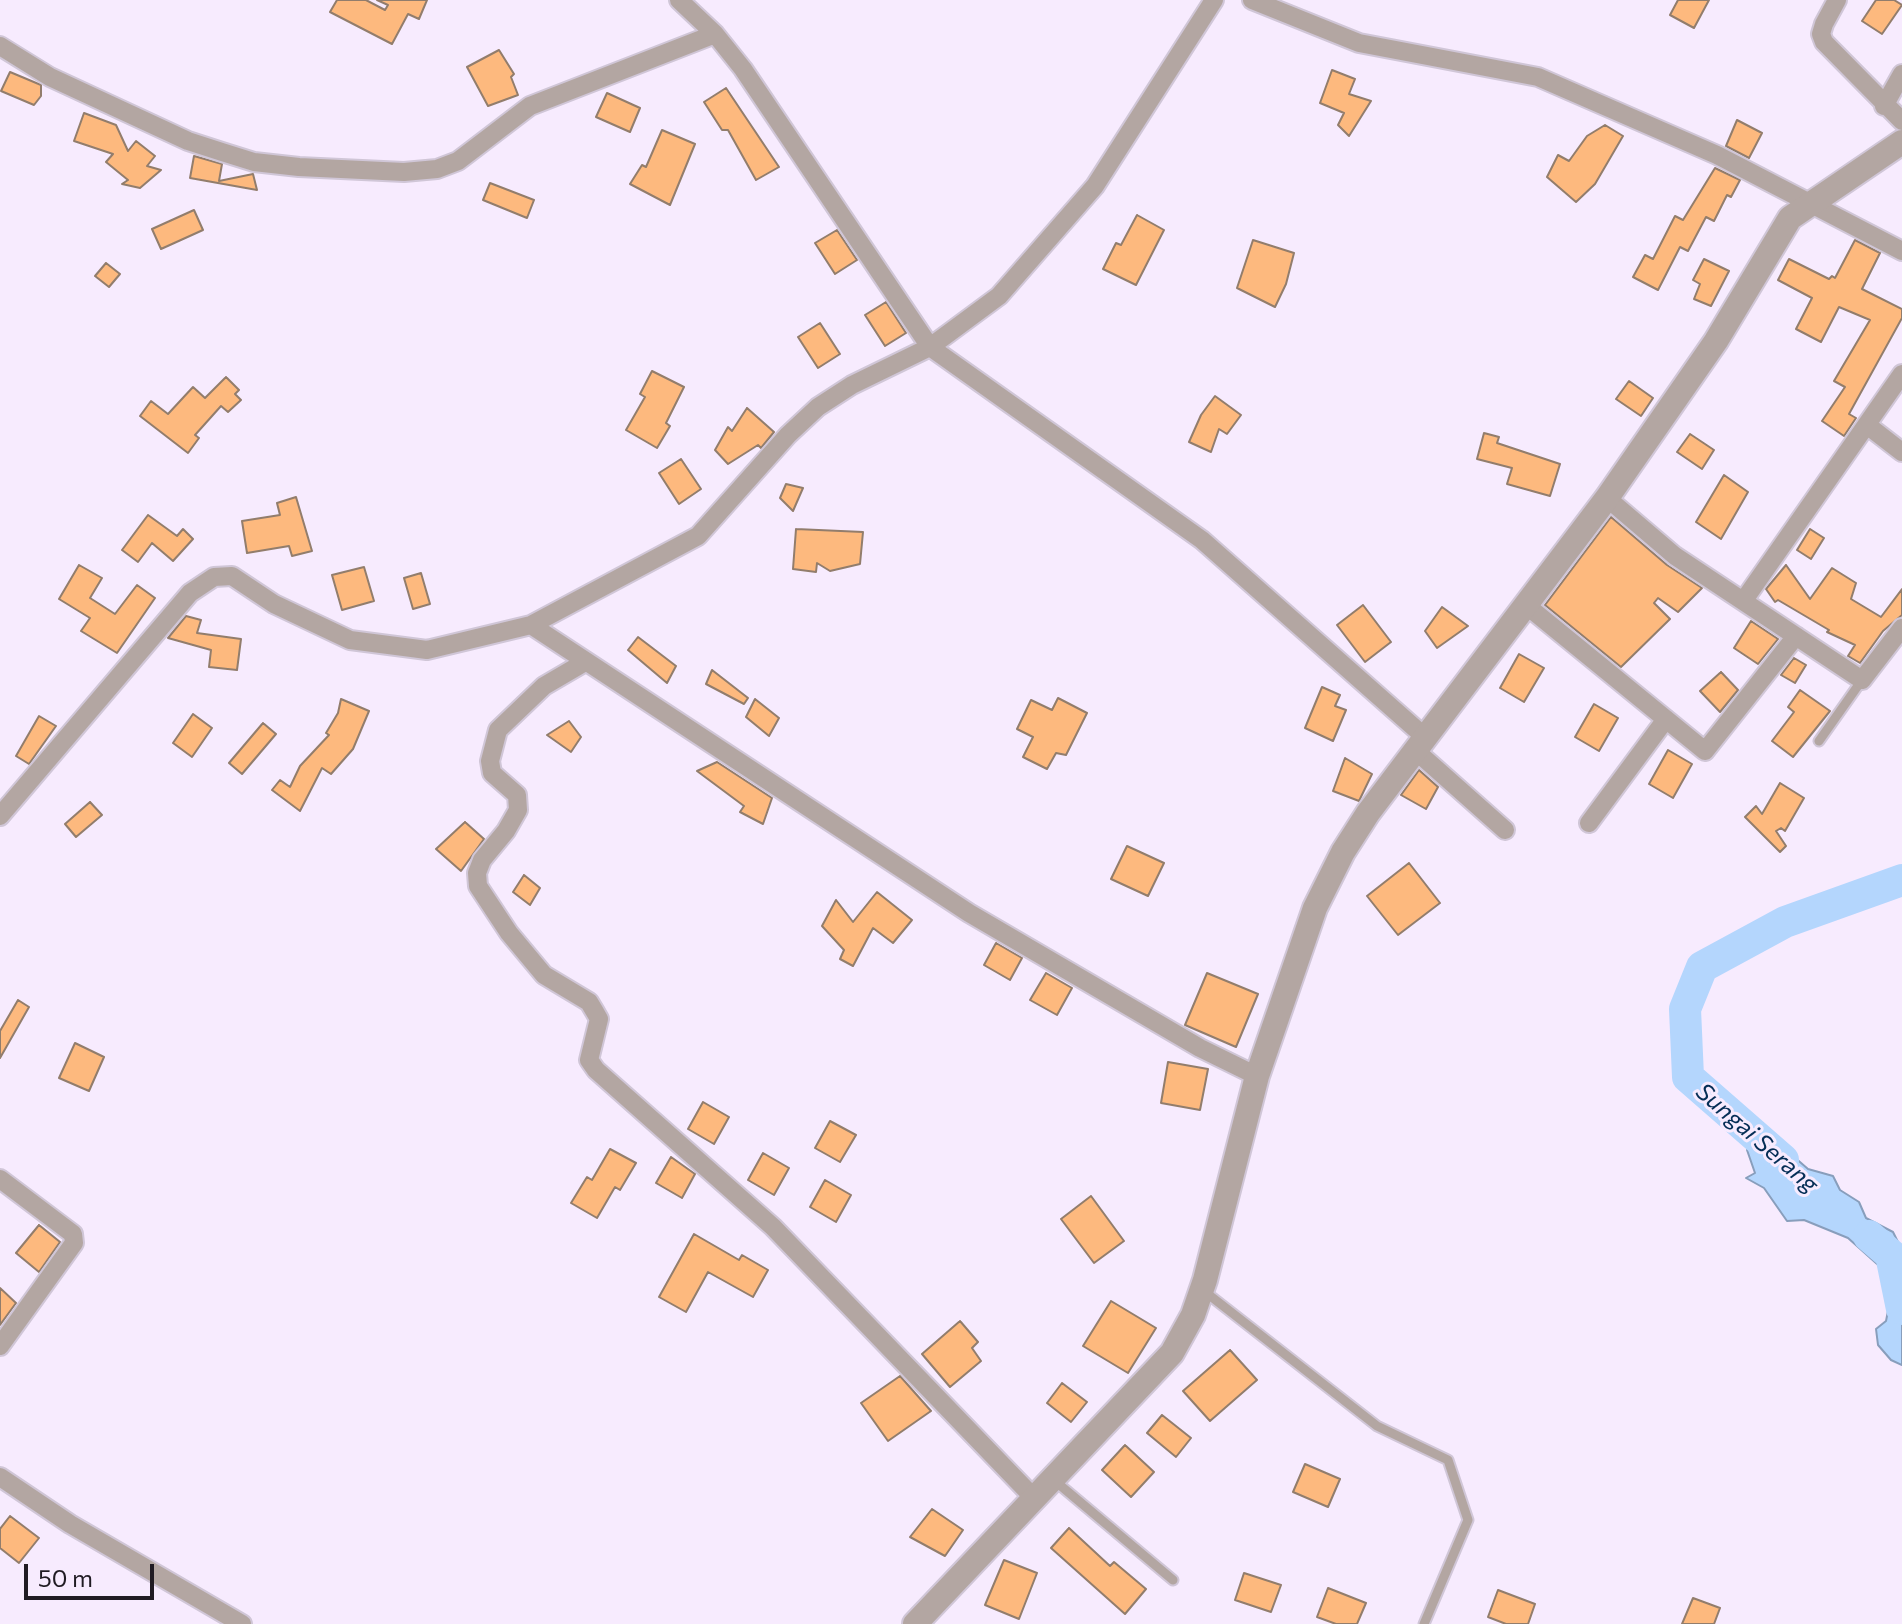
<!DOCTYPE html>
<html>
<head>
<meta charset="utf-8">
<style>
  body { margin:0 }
  #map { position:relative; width:1902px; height:1624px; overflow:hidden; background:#f7ebfe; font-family:Commissioner,sans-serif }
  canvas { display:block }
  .scale { position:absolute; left:24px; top:1564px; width:130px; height:36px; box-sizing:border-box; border:4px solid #201b23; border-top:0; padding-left:10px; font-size:24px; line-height:28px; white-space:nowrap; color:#201b23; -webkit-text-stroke:6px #f7ebfe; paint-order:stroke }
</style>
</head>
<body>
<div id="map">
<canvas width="1902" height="1624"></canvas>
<div class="scale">50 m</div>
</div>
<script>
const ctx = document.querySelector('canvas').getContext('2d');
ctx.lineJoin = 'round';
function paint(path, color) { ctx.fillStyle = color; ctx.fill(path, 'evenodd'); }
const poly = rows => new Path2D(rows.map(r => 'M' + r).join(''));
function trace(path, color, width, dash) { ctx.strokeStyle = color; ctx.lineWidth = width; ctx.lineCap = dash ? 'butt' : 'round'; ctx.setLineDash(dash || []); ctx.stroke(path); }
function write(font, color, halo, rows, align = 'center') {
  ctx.font = font + ' Commissioner,sans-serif'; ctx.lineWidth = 6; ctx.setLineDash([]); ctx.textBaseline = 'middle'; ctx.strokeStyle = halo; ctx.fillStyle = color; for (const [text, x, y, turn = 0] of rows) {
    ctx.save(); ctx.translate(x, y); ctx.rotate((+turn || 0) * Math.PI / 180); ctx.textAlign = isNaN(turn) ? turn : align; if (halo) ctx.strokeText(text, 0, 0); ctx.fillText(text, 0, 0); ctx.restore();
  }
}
const water = poly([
  [1751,1121,1761,1137,1763,1123,1777,1142,1808,1169,1833,1176,1840,1190,1859,1202,1866,1218,1893,1232,1902,1250,1902,1263,1891,1272,1902,1288,1902,1365,1891,1360,1878,1345,1876,1329,1886,1321,1889,1306,1886,1272,1848,1238,1804,1220,1787,1221,1764,1188,1746,1178,1755,1173,1747,1150,1752,1142,1751,1121]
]);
paint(water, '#b4d6fd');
trace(water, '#889ebc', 2);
trace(poly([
  [1783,1160,1688,1077,1685,1009,1702,967,1785,922,1902,880],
  [1869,1236,1891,1255,1902,1309]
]), '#b4d6fd', 32);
const building = poly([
  [337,0,366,0,385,10,388,5,377,0,427,0,419,19,408,14,392,44,330,12,337,0],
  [1678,0,1709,0,1694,28,1670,15,1678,0],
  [1876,0,1894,0,1902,5,1882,34,1862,21,1876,0],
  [499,50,514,74,511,77,518,95,488,106,467,67,499,50],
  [1332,70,1355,79,1349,94,1371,101,1349,136,1338,125,1344,113,1320,103,1332,70],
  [10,72,41,85,41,96,34,105,1,91,10,72],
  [726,88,779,167,756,180,728,130,722,130,704,102,726,88],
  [607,93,640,108,630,132,596,117,607,93],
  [84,113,116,125,128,151,136,141,155,156,147,166,161,170,140,188,122,184,128,180,106,162,113,154,74,141,84,113],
  [1737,120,1762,133,1749,158,1726,146,1737,120],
  [1605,125,1623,136,1595,184,1576,202,1547,177,1558,155,1569,161,1587,136,1605,125],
  [662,130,695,144,670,205,630,184,642,165,646,167,662,130],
  [194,156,222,164,219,181,253,174,257,190,190,178,194,156],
  [1715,168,1740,180,1731,197,1727,195,1714,221,1706,217,1688,251,1680,247,1658,290,1633,277,1645,255,1653,259,1675,216,1683,220,1715,168],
  [490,183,534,200,527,218,483,200,490,183],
  [194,210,203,230,161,249,152,229,194,210],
  [1137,215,1164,230,1136,285,1103,269,1116,243,1121,245,1137,215],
  [837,230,857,260,835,274,815,243,837,230],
  [1253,240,1294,253,1286,284,1275,307,1237,288,1253,240],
  [1855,240,1880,253,1862,289,1902,309,1902,318,1849,414,1856,418,1844,436,1822,421,1845,387,1834,381,1870,320,1839,307,1821,342,1796,329,1812,298,1778,280,1789,259,1829,279,1832,276,1835,278,1855,240],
  [1704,259,1729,271,1711,306,1694,299,1700,284,1693,280,1704,259],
  [106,263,120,274,109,287,95,276,106,263],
  [886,302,906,333,885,346,865,315,886,302],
  [820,323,840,354,818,368,798,337,820,323],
  [652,371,684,387,666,423,670,426,657,448,626,430,645,397,640,394,652,371],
  [226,377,239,390,235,394,241,400,228,412,221,406,195,435,199,438,188,453,140,416,151,401,168,414,193,387,205,398,226,377],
  [1629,381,1653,398,1641,416,1616,399,1629,381],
  [1215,396,1241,415,1227,434,1219,429,1211,452,1189,442,1201,415,1215,396],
  [747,408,774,432,761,448,758,445,728,464,715,450,728,427,732,431,747,408],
  [1484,433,1499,437,1497,443,1560,464,1550,496,1507,484,1512,468,1477,459,1484,433],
  [1690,434,1714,450,1702,469,1677,452,1690,434],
  [681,459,701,489,679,504,659,473,681,459],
  [1724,475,1748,492,1721,539,1696,522,1724,475],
  [786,484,803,488,793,511,780,498,786,484],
  [296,497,312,551,292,556,289,546,247,553,242,521,280,515,277,503,296,497],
  [148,515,177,536,183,529,193,539,173,561,152,543,138,562,122,550,148,515],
  [1611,517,1667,565,1702,588,1678,612,1658,598,1654,603,1670,619,1621,667,1545,605,1611,517],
  [796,529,863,532,860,564,830,571,817,563,816,572,793,569,796,529],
  [1810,529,1824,538,1811,559,1797,550,1810,529],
  [79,565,102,578,90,598,115,614,137,585,155,598,117,653,81,631,90,618,59,599,79,565],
  [1786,565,1810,599,1832,568,1856,583,1851,599,1881,617,1902,589,1902,615,1883,631,1860,663,1848,656,1855,645,1827,632,1829,630,1778,600,1775,602,1766,589,1786,565],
  [364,567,374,601,342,610,332,575,364,567],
  [421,573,430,604,413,609,404,578,421,573],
  [1363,605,1391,642,1365,662,1337,625,1363,605],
  [1442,607,1468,626,1437,648,1425,631,1442,607],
  [186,616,201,620,197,633,241,639,237,670,209,667,211,650,168,638,186,616],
  [1751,621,1778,639,1758,664,1734,648,1751,621],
  [638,637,676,666,667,683,628,650,638,637],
  [1519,654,1544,668,1524,702,1500,688,1519,654],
  [1794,658,1806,665,1795,683,1781,675,1794,658],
  [712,670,748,698,744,704,706,684,712,670],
  [1721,672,1738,690,1720,712,1700,691,1721,672],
  [1322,687,1340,695,1335,706,1346,710,1333,741,1305,728,1322,687],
  [1800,690,1830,711,1793,757,1772,741,1794,712,1788,707,1800,690],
  [1058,698,1087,713,1066,755,1056,753,1047,769,1023,757,1033,737,1017,729,1031,700,1052,710,1058,698],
  [341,699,369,711,353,749,331,774,322,768,300,811,272,790,280,780,290,787,300,766,329,735,326,733,338,713,341,699],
  [755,699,779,718,769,736,746,717,755,699],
  [1594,704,1618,718,1599,751,1575,737,1594,704],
  [193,714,212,728,192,757,173,743,193,714],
  [39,716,56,726,29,764,16,756,39,716],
  [569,721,581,737,571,752,547,735,569,721],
  [263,723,276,734,242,774,229,763,263,723],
  [1668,750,1692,764,1673,798,1649,784,1668,750],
  [1345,758,1372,774,1359,801,1333,791,1345,758],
  [717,762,772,798,763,824,740,812,744,806,697,771,717,762],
  [1419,770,1438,787,1426,809,1401,795,1419,770],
  [1780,783,1804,798,1785,831,1781,828,1776,831,1786,846,1780,852,1745,817,1756,806,1762,814,1780,783],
  [90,802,102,815,76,837,65,824,90,802],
  [465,822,484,839,461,871,436,849,465,822],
  [1127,846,1164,863,1148,896,1111,879,1127,846],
  [1409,863,1440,903,1398,935,1367,896,1409,863],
  [524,875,540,888,530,905,513,892,524,875],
  [877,892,912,920,893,943,873,928,853,966,840,959,844,950,822,926,836,900,853,922,877,892],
  [996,943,1022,958,1010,980,984,965,996,943],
  [1046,973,1072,988,1057,1015,1030,1000,1046,973],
  [1207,973,1258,994,1236,1047,1185,1025,1207,973],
  [18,1000,29,1007,0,1058,0,1031,18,1000],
  [75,1043,104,1057,89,1091,59,1078,75,1043],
  [1168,1062,1208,1069,1200,1110,1161,1103,1168,1062],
  [703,1102,729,1117,714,1144,688,1129,703,1102],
  [830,1121,856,1135,840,1162,815,1148,830,1121],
  [610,1149,636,1163,620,1190,615,1187,597,1218,571,1203,587,1177,592,1180,610,1149],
  [763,1153,789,1168,774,1195,748,1180,763,1153],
  [671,1157,695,1174,682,1198,656,1183,671,1157],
  [825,1180,851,1195,836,1222,810,1207,825,1180],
  [1091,1196,1124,1241,1094,1263,1061,1219,1091,1196],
  [39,1225,60,1242,39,1272,16,1253,39,1225],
  [694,1234,739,1260,742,1255,768,1270,753,1297,708,1272,686,1312,659,1297,694,1234],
  [0,1288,16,1303,0,1325,0,1288],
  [1111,1301,1156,1328,1128,1373,1083,1346,1111,1301],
  [960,1321,978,1342,972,1348,981,1361,950,1387,922,1354,960,1321],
  [1230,1350,1257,1380,1210,1421,1183,1391,1230,1350],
  [900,1376,931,1411,888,1441,861,1403,900,1376],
  [1062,1383,1087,1402,1071,1422,1047,1403,1062,1383],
  [1162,1415,1191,1438,1176,1457,1147,1433,1162,1415],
  [1125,1445,1154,1472,1131,1497,1102,1470,1125,1445],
  [1305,1464,1340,1479,1328,1507,1293,1492,1305,1464],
  [932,1509,963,1530,945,1556,910,1537,932,1509],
  [10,1516,39,1538,19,1563,0,1548,0,1529,10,1516],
  [1069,1528,1110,1566,1114,1562,1146,1589,1125,1614,1051,1548,1069,1528],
  [1004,1560,1037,1573,1019,1619,985,1605,1004,1560],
  [1244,1573,1281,1585,1271,1612,1235,1600,1244,1573],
  [1328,1588,1366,1603,1357,1624,1336,1624,1317,1617,1328,1588],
  [1498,1590,1535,1604,1528,1624,1506,1624,1488,1617,1498,1590],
  [1693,1598,1720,1608,1714,1624,1682,1624,1693,1598]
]);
paint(building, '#fdb97e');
trace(building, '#927d6c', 2);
const service = poly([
  [1819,741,1862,680],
  [1204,1291,1377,1426,1448,1460,1468,1520,1424,1624],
  [1055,1481,1173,1580]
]);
const minor = poly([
  [679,0,715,34,743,69,930,347,1202,540,1426,738],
  [1214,0,1095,186,999,296,930,347,852,385,818,407,788,435,698,536,531,625,969,913,1200,1048,1257,1076],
  [1252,0,1359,43,1538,77,1717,155,1902,251],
  [1837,0,1824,24,1821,34,1824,42,1902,121],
  [0,46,50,77,188,141,222,152,254,162,299,167,404,172,437,169,458,161,530,106,715,34],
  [1884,106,1902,74],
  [1867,425,1902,452],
  [1607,498,1675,556,1862,680,1902,628],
  [1744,600,1902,374],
  [1526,605,1705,751,1796,636],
  [585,662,544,686,498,730,490,761,492,773,517,795,518,810,506,831,482,860,477,873,478,886,509,933,544,975,589,1002,595,1012,599,1019,589,1060,596,1070,773,1227,1034,1498],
  [1416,751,1505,830],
  [0,816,190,593,214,577,232,576,274,604,350,640,427,650,531,625],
  [1589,823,1666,719],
  [0,1179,73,1234,74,1243,0,1346],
  [0,1477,70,1524,242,1624]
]);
const tertiary = poly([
  [915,1624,1172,1353,1193,1315,1205,1280,1257,1076,1315,908,1343,852,1368,813,1607,498,1716,341,1790,218,1902,142]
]);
trace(service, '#d0c6d7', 13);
trace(minor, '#d0c6d7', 22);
trace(tertiary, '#d0c6d7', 28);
trace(service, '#b3a6a2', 9);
trace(minor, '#b3a6a2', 18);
trace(tertiary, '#b3a6a2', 24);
write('italic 24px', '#052e56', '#f7ebfe', [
  ["Sungai Serang",1757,1138,41]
]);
</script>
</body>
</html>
